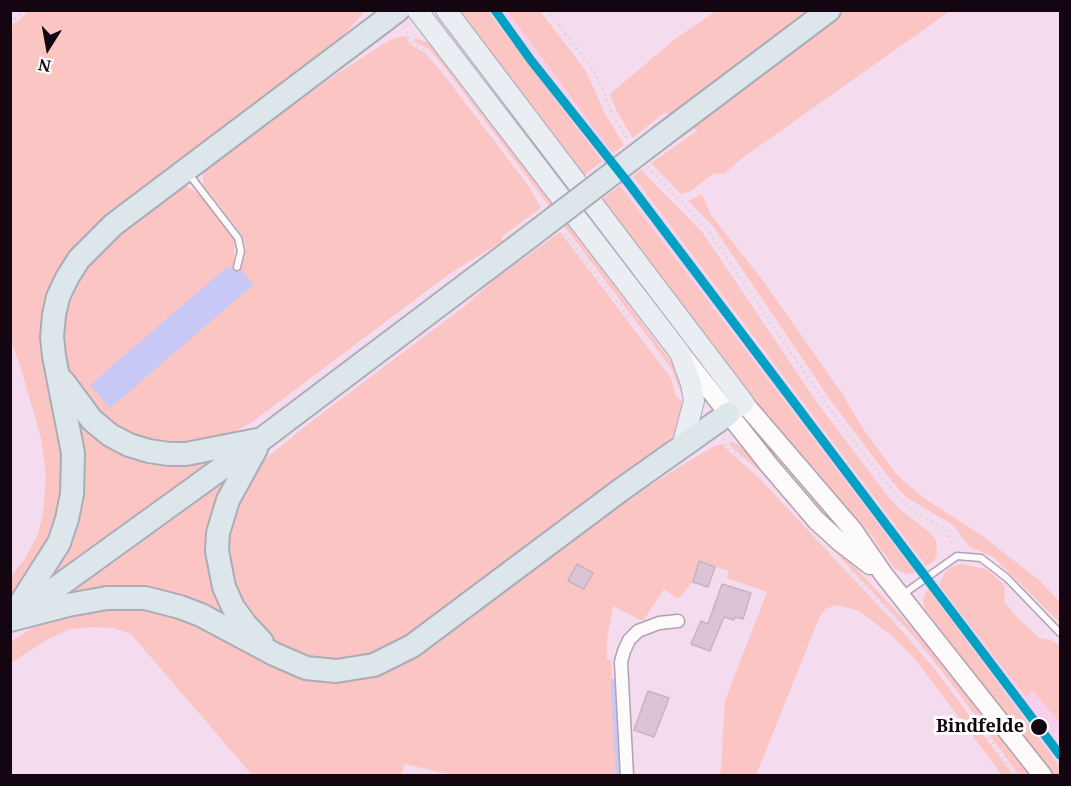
<!DOCTYPE html>
<html>
<head>
<meta charset="utf-8">
<style>
  body { margin:0 }
  #map { position:relative; width:1071px; height:786px; overflow:hidden; background:#f4dcee; font-family:"Noto Serif",serif }
  canvas { display:block }
  .frame { position:absolute; inset:0; border:12px solid #140611; pointer-events:none }
  .north { position:absolute; left:18px; top:18px; width:60px; height:60px; -webkit-text-stroke:4px #fff; paint-order:stroke; rotate:191deg; font-size:16px; font-weight:700; line-height:24px; text-align:center; color:#140611 }
  .north::after { content:''; display:block; margin:auto; width:21px; height:27px; background:#140611; clip-path:polygon(50% 0,100% 100%,50% 72%,0 100%) }
</style>
</head>
<body>
<div id="map">
<canvas width="1071" height="786"></canvas>
<div class="frame"></div>
<div class="north">N</div>
</div>
<script>
const ctx = document.querySelector('canvas').getContext('2d');
ctx.lineJoin = 'round';
function paint(path, color) { ctx.fillStyle = color; ctx.fill(path, 'evenodd'); }
const poly = rows => new Path2D(rows.map(r => 'M' + r).join(''));
function trace(path, color, width, dash) { ctx.strokeStyle = color; ctx.lineWidth = width; ctx.lineCap = dash ? 'butt' : 'round'; ctx.setLineDash(dash || []); ctx.stroke(path); }
function write(font, color, halo, rows, align = 'center') {
  ctx.font = font + ' "Noto Serif",serif'; ctx.lineWidth = 6; ctx.setLineDash([]); ctx.textBaseline = 'middle'; ctx.strokeStyle = halo; ctx.fillStyle = color; for (const [text, x, y, turn = 0] of rows) {
    ctx.save(); ctx.translate(x, y); ctx.rotate((+turn || 0) * Math.PI / 180); ctx.textAlign = isNaN(turn) ? turn : align; if (halo) ctx.strokeText(text, 0, 0); ctx.fillText(text, 0, 0); ctx.restore();
  }
}
paint(poly([
  [488,11,507,11,939,585,1026,696,1033,691,1060,723,1060,767,915,572]
]), '#f7d0ed');
paint(poly([
  [30,10,365,11,340,39,309,66,86,235,58,272,65,436,63,514,26,581,11,597,11,576,25,559,38,534,43,514,46,476,41,438,20,365,11,342,11,27],
  [456,11,488,11,602,161,583,176],
  [507,11,540,11,586,71,604,112,624,145,613,153],
  [716,11,811,11,669,115,665,112,633,138,617,112,610,94,675,39],
  [845,11,950,11,741,159,724,174,714,173,691,191,681,194,651,163,697,131,693,127],
  [406,36,410,44,425,53,441,71,530,188,541,208,501,237,503,241,449,274,252,422,234,432,205,444,150,444,102,419,71,375,65,359,63,343,66,311,80,275,106,244,182,184,198,193,235,238,234,256,236,260,240,261,245,258,246,249,242,235,203,184,203,174,206,167,291,104,385,43,395,38],
  [414,38,429,43,449,66,676,368,686,398,682,395,671,368,445,68,430,50,415,42],
  [641,170,703,233,816,401,890,499,902,511,929,532,936,540,937,554,934,561,926,566,633,176],
  [620,186,915,572,909,574,895,569,871,535,752,400,600,201],
  [702,194,710,214,761,278,841,392,864,430,897,475,925,499,981,535,1040,581,1060,602,1060,623,993,557,969,546,953,525,906,497,890,479,831,401,713,226,688,201],
  [560,232,671,378,676,396,685,404,682,423,675,434,643,462,406,639,367,656,333,660,304,656,272,640,250,620,227,572,227,523,255,471,269,456,312,421,466,305,517,259,520,261],
  [71,409,118,447,231,448,39,590,63,551],
  [730,442,737,444,748,453,913,629,1029,775,1019,775,958,692,916,639,760,471,729,445],
  [721,444,760,479,902,631,937,672,1013,775,1002,775,915,659,890,634,857,610,836,605,825,609,819,618,756,775,719,775,721,770,725,701,767,592,727,578,729,571,700,562,693,582,678,599,664,589,643,621,613,606,607,640,607,660,611,660,616,775,456,776,405,764,401,775,252,775,131,634,113,628,91,627,71,629,48,639,11,663,11,642,30,629,51,618,110,603,185,615,288,673,312,680,354,681,372,676,618,505,712,447],
  [239,466,218,501,231,617,58,599],
  [962,564,988,570,1005,586,1004,602,1017,617,1039,638,1051,640,1060,646,1060,723,1033,691,1026,697,939,585,945,572,951,567],
  [928,589,1060,767,1060,775,1053,775,925,609,923,599]
]), '#fac5c3');
paint(poly([
  [227,267,242,271,253,285,110,408,90,385]
]), '#c7c8f6');
trace(poly([
  [613,681,618,776]
]), '#c7c8f6', 4.5);
const building = poly([
  [699,561,715,567,708,587,693,582,699,561],
  [577,564,593,573,584,589,568,581,577,564],
  [722,584,751,593,743,619,735,617,734,620,724,617,710,651,691,644,701,621,708,624,722,584],
  [648,691,669,698,654,737,634,730,648,691]
]);
paint(building, '#dcc4d6');
trace(building, '#c6b3c1', 1.5);
const lane = poly([
  [188,173,238,238,241,251,237,267],
  [902,595,957,556,981,558,1007,578,1060,633]
]);
const street = poly([
  [627,776,621,662,624,651,629,640,638,631,659,623,678,621]
]);
const secondary = poly([
  [683,356,769,465,816,520,840,542,870,565],
  [744,403,853,530,884,575,1043,776]
]);
const primary = poly([
  [417,10,680,353,691,384,694,401,682,446],
  [446,10,744,403,728,414]
]);
const highway = poly([
  [663,135,829,10],
  [63,381,92,420,110,435,129,445,149,451,169,454,186,454,257,440],
  [256,449,228,500,218,533,217,551,224,587,233,607,246,625,262,642],
  [24,611,262,439,524,241],
  [10,620,68,605,107,598,145,598,180,607,201,615,274,654,306,668,336,671,374,665,412,646,622,489,728,414],
  [10,620,59,543,67,519,72,494,73,453,54,356,52,337,54,315,58,297,67,278,79,259,113,225,398,10]
]);
trace(lane, '#b3a1af', 9);
trace(street, '#b3a1af', 15);
trace(secondary, '#b3a1af', 21);
trace(primary, '#aaacb8', 22);
trace(highway, '#aaacb8', 26);
trace(poly([
  [547,10,589,64,600,82,613,117,628,140],
  [10,23,26,10],
  [405,26,410,41,424,50],
  [648,167,707,229,826,404,899,499,912,510,946,530,953,546],
  [565,234,634,324],
  [723,439,726,446,741,457],
  [851,572,904,629],
  [982,728,1016,776],
  [1053,731,1060,724]
]), '#dad3d9', 3, [1.5, 4.5]);
trace(lane, '#fdfafc', 6);
trace(street, '#fdfafc', 12);
trace(secondary, '#fdfafc', 18);
trace(primary, '#eaeef2', 20);
trace(highway, '#dde6eb', 22);
const highwayBridge = poly([
  [524,241,663,135]
]);
trace(highwayBridge, '#aaacb8', 26, []);
trace(highwayBridge, '#dde6eb', 22);
trace(poly([
  [495,10,530,59,629,184,1060,755]
]), '#01a1c5', 9);
for (const [x, y, r, color] of [
  [1039,727,9,"#140611"]
]) { const dot = new Path2D(); dot.arc(x, y, r, 0, 2 * Math.PI); ctx.fillStyle = color; ctx.fill(dot); trace(dot, '#fff', 2); }
write('bold 18px', '#140611', '#fff', [
  ["Bindfelde",1024,727]
], 'right');
</script>
</body>
</html>
